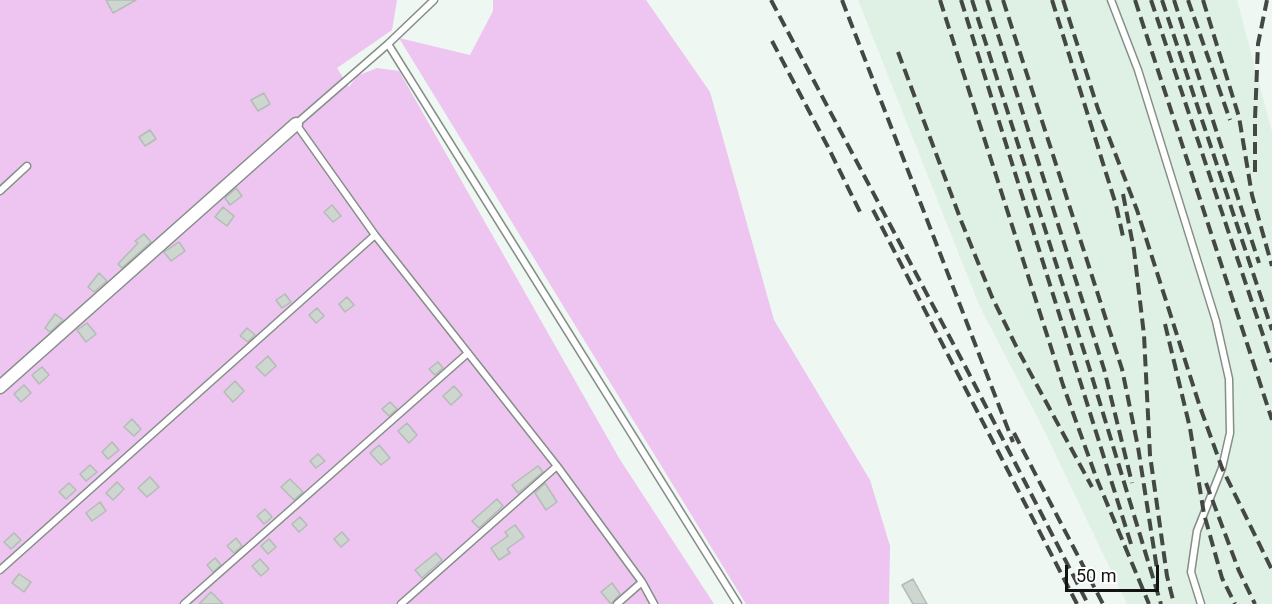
<!DOCTYPE html>
<html>
<head>
<meta charset="utf-8">
<style>
  body { margin:0 }
  #map { position:relative; width:1272px; height:604px; overflow:hidden; background:#eef7f1; font-family:Roboto,sans-serif }
  canvas { display:block }
  .scale { position:absolute; left:1065px; top:565px; width:94px; height:27px; box-sizing:border-box; border:3px solid #111412; border-top:0; padding-left:8px; font-size:18px; line-height:21px; white-space:nowrap; color:#111412; -webkit-text-stroke:4px #fff; paint-order:stroke }
</style>
</head>
<body>
<div id="map">
<canvas width="1272" height="604"></canvas>
<div class="scale">50 m</div>
</div>
<script>
const ctx = document.querySelector('canvas').getContext('2d');
ctx.lineJoin = 'round';
function paint(path, color) { ctx.fillStyle = color; ctx.fill(path, 'evenodd'); }
const poly = rows => new Path2D(rows.map(r => 'M' + r).join(''));
function trace(path, color, width, dash) { ctx.strokeStyle = color; ctx.lineWidth = width; ctx.lineCap = dash ? 'butt' : 'round'; ctx.setLineDash(dash || []); ctx.stroke(path); }
paint(poly([
  [858,0,1237,0,1272,132,1272,604,1127,604,1042,426,980,307]
]), '#dff0e4');
paint(poly([
  [0,0,397,0,392,30,337,68,349,87,357,76,377,68,399,71,619,458,714,604,0,604],
  [493,0,646,0,710,92,774,320,870,480,890,546,889,604,746,604,399,38,470,55,493,11]
]), '#eec4f0');
const building = poly([
  [106,0,136,0,113,13,106,0],
  [264,93,270,104,258,111,251,100,264,93],
  [150,130,156,139,145,146,139,137,150,130],
  [236,188,242,196,230,205,225,198,236,188],
  [332,205,341,216,333,222,324,212,332,205],
  [223,207,234,216,227,226,215,217,223,207],
  [144,234,151,242,122,268,118,264,138,243,135,241,144,234],
  [179,242,185,251,171,261,164,252,179,242],
  [99,273,107,281,94,292,88,287,99,273],
  [285,294,291,302,282,308,276,300,285,294],
  [347,297,354,305,345,312,339,304,347,297],
  [317,308,324,316,316,323,309,315,317,308],
  [55,314,63,320,50,332,45,328,55,314],
  [87,323,96,334,86,342,77,330,87,323],
  [247,328,255,335,248,342,240,336,247,328],
  [268,356,276,366,265,376,256,367,268,356],
  [438,362,443,368,435,375,429,369,438,362],
  [42,367,49,375,39,384,32,375,42,367],
  [235,381,244,391,233,402,224,392,235,381],
  [24,385,31,393,21,402,14,394,24,385],
  [454,386,462,395,451,405,443,396,454,386],
  [390,402,397,409,389,416,382,409,390,402],
  [132,419,141,429,134,436,124,427,132,419],
  [407,423,417,435,409,443,398,431,407,423],
  [112,442,119,450,108,459,102,452,112,442],
  [379,445,390,458,381,465,370,453,379,445],
  [318,454,325,461,316,468,310,461,318,454],
  [90,465,97,472,86,481,80,474,90,465],
  [538,466,543,472,518,493,512,485,538,466],
  [150,477,159,487,147,497,138,488,150,477],
  [290,479,303,492,294,500,281,487,290,479],
  [117,482,124,489,113,500,106,493,117,482],
  [69,483,76,490,66,499,59,492,69,483],
  [545,483,557,502,546,510,535,493,545,483],
  [497,499,503,506,479,528,472,521,497,499],
  [100,502,106,511,92,521,86,513,100,502],
  [265,509,272,517,264,524,257,516,265,509],
  [300,517,307,525,299,532,292,524,300,517],
  [515,525,524,537,507,549,510,553,499,560,491,548,508,536,505,532,515,525],
  [342,532,349,540,341,547,334,539,342,532],
  [14,533,21,540,11,549,4,542,14,533],
  [236,538,242,546,234,553,227,546,236,538],
  [269,539,276,547,268,554,261,546,269,539],
  [436,553,442,560,422,578,415,570,436,553],
  [215,558,221,565,213,572,207,565,215,558],
  [260,559,269,569,261,576,252,566,260,559],
  [19,574,31,582,24,592,12,583,19,574],
  [913,579,927,604,913,604,902,585,913,579],
  [612,583,620,594,611,604,601,592,612,583],
  [211,592,223,604,199,604,211,592]
]);
paint(building, '#cdd7d0');
trace(building, '#b3bcb6', 1.5);
const lane = poly([
  [434,0,388,44,296,124,375,235,557,466,642,582,654,604],
  [1111,0,1138,70,1216,321,1229,379,1230,433,1222,468,1197,531,1191,572,1201,604],
  [388,44,738,604],
  [0,191,27,166],
  [0,570,375,235],
  [184,604,468,353],
  [401,604,557,466],
  [617,604,642,582]
]);
const street = poly([
  [0,387,296,124]
]);
trace(lane, '#858e88', 9);
trace(street, '#858e88', 15);
trace(lane, '#fff', 6);
trace(street, '#fff', 12);
trace(poly([
  [771,0,965,366,1088,604],
  [842,0,1013,442],
  [940,0,1063,385,1096,477,1149,604],
  [961,0,1131,544],
  [972,0,1089,367,1161,604],
  [987,0,1104,369,1132,483],
  [1003,0,1122,369,1138,447,1157,569],
  [1052,0,1116,205,1124,241],
  [1063,0,1098,109,1137,210,1200,407,1222,468,1272,570],
  [1135,0,1272,420],
  [1151,0,1272,362],
  [1162,0,1272,330],
  [1174,0,1259,263],
  [1188,0,1230,120],
  [1203,0,1239,117,1252,195,1272,266],
  [772,41,828,147,860,212],
  [898,52,962,223,992,297,1019,352,1092,487],
  [1255,172,1255,119,1258,44,1267,0],
  [1123,194,1134,250,1144,335,1150,455,1167,576,1174,604],
  [873,210,1077,604],
  [1165,324,1190,428,1204,514,1222,578,1235,604],
  [1014,433,1103,604],
  [1206,483,1239,571,1255,604]
]), '#434845', 4, [12, 6]);
</script>
</body>
</html>
